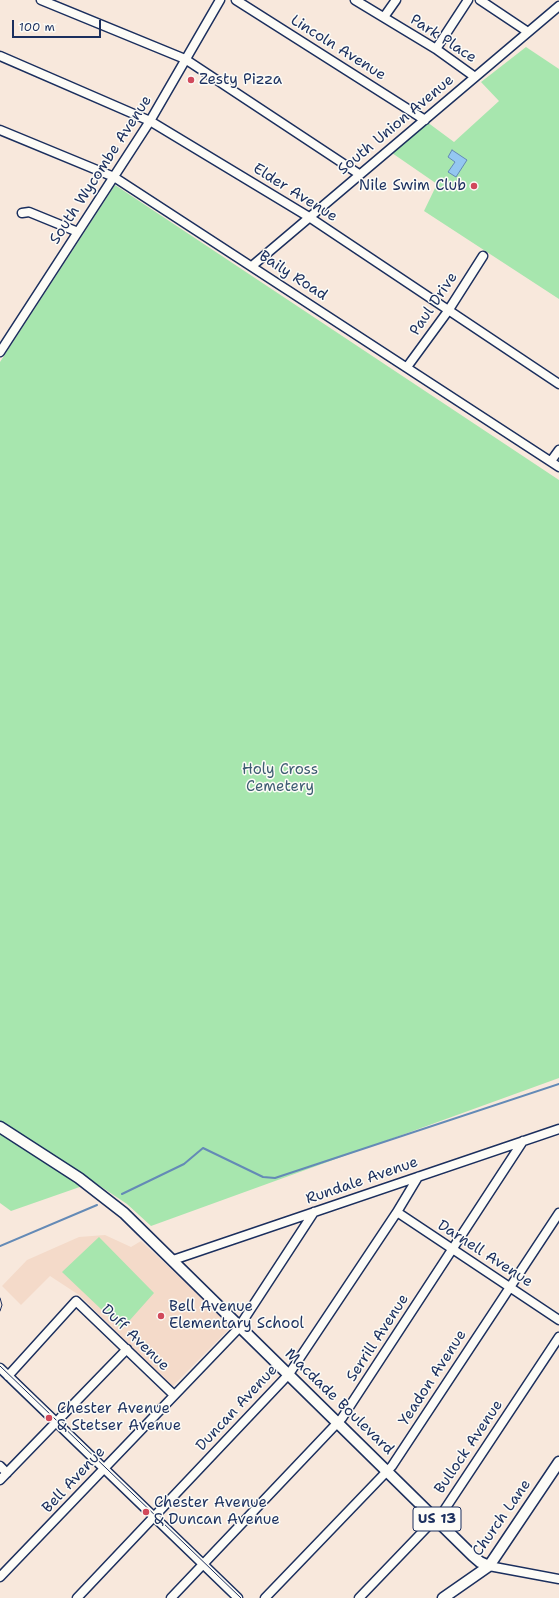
<!DOCTYPE html>
<html>
<head>
<meta charset="utf-8">
<style>
  body { margin:0 }
  #map { position:relative; width:559px; height:1598px; overflow:hidden; background:#f8e8dc; font-family:"Shantell Sans",sans-serif }
  canvas { display:block }
  .scale { position:absolute; left:12px; top:20px; width:89px; height:18px; box-sizing:border-box; border:2px solid #1b2f5e; border-top:0; padding-left:5px; font-size:12px; line-height:14px; white-space:nowrap; color:#1b2f5e; -webkit-text-stroke:3px #fdfcf7; paint-order:stroke }
</style>
</head>
<body>
<div id="map">
<canvas width="559" height="1598"></canvas>
<div class="scale">100 m</div>
</div>
<script>
const ctx = document.querySelector('canvas').getContext('2d');
ctx.lineJoin = 'round';
function paint(path, color) { ctx.fillStyle = color; ctx.fill(path, 'evenodd'); }
const poly = rows => new Path2D(rows.map(r => 'M' + r).join(''));
function trace(path, color, width, dash) { ctx.strokeStyle = color; ctx.lineWidth = width; ctx.lineCap = dash ? 'butt' : 'round'; ctx.setLineDash(dash || []); ctx.stroke(path); }
function write(font, color, halo, rows, align = 'center') {
  ctx.font = font + ' "Shantell Sans",sans-serif'; ctx.lineWidth = 3; ctx.setLineDash([]); ctx.textBaseline = 'middle'; ctx.strokeStyle = halo; ctx.fillStyle = color; for (const [text, x, y, turn = 0] of rows) {
    ctx.save(); ctx.translate(x, y); ctx.rotate((+turn || 0) * Math.PI / 180); ctx.textAlign = isNaN(turn) ? turn : align; if (halo) ctx.strokeText(text, 0, 0); ctx.fillText(text, 0, 0); ctx.restore();
  }
}
paint(poly([
  [105,1235,131,1247,141,1241,232,1326,172,1387,79,1295,50,1276,21,1305,2,1286,27,1260,79,1237]
]), '#f4dac9');
paint(poly([
  [526,47,559,69,559,299,424,211,437,184,392,153,427,122,454,142,499,101,481,82],
  [115,185,559,480,559,1078,151,1226,127,1204,94,1182,11,1211,0,1203,0,362],
  [99,1237,154,1293,122,1329,62,1272]
]), '#a7e6ae');
const water = poly([
  [452,150,467,160,456,177,448,172,455,162,448,157,452,150]
]);
paint(water, '#94c7f1');
trace(water, '#648ab6', 1);
trace(poly([
  [122,1194,184,1164,203,1148,263,1177,275,1178,559,1084],
  [0,1246,97,1205]
]), '#648ab6', 2);
const minor = poly([
  [41,0,185,59,359,174],
  [236,0,425,120],
  [355,0,436,49,475,77],
  [480,0,528,32],
  [384,17,396,0],
  [436,49,468,0],
  [0,56,150,121,309,217,559,384],
  [0,130,114,177,559,467],
  [22,213,29,212,78,232],
  [252,266,559,6],
  [0,352,150,121,220,0],
  [407,367,448,311,483,256],
  [551,461,559,450],
  [397,1212,559,1320],
  [173,1260,559,1129],
  [0,1368,238,1598],
  [8,1376,76,1301,174,1395],
  [0,1466,7,1473],
  [0,1480,127,1349],
  [489,1566,559,1579],
  [0,1577,237,1330,314,1212],
  [77,1598,289,1374,397,1212,418,1177],
  [171,1598,342,1418,523,1141],
  [265,1598,392,1466,559,1213],
  [359,1598,432,1522,441,1515,559,1337]
]);
const major = poly([
  [0,1127,79,1178,124,1213,473,1556,480,1562,489,1566],
  [443,1598,489,1566,559,1462]
]);
trace(minor, '#1b2f5e', 11);
trace(major, '#1b2f5e', 13);
trace(minor, '#fdfcf7', 8);
trace(major, '#fdfcf7', 10);
trace(poly([
  [0,1298,2,1305,0,1311],
  [0,1366,241,1598]
]), '#1b2f5e', 1);
for (const [x, y, r, color] of [
  [191,80,4,"#d1495b"],
  [474,186,4,"#d1495b"],
  [161,1316,4,"#d1495b"],
  [49,1418,4,"#d1495b"],
  [146,1512,4,"#d1495b"]
]) { const dot = new Path2D(); dot.arc(x, y, r, 0, 2 * Math.PI); ctx.fillStyle = color; ctx.fill(dot); trace(dot, '#fdfcf7', 1.5); }
for (const [x, y, w] of [
  [437,1519,48]
]) { const box = new Path2D(); box.roundRect(x - w / 2, y - 12, w, 24, 3); ctx.fillStyle = '#fdfcf7'; ctx.fill(box); trace(box, '#1b2f5e', 1); }
write('bold 14px', '#1b2f5e', null, [
  ["US 13",437,1519]
]);
write('15px', '#1b2f5e', '#fdfcf7', [
  ["Park Place",443,39,33],
  ["Lincoln Avenue",338,48,32],
  ["South Union Avenue",396,125,-40],
  ["South Wycombe Avenue",101,170,-57],
  ["Elder Avenue",295,193,32],
  ["Baily Road",293,276,33],
  ["Paul Drive",434,304,-56],
  ["Rundale Avenue",362,1181,-19],
  ["Darnell Avenue",485,1254,33],
  ["Duff Avenue",135,1338,44],
  ["Serrill Avenue",378,1338,-57],
  ["Yeadon Avenue",433,1378,-57],
  ["Macdade Boulevard",339,1402,44],
  ["Duncan Avenue",237,1408,-47],
  ["Bullock Avenue",469,1447,-56],
  ["Bell Avenue",74,1480,-47],
  ["Church Lane",502,1518,-55]
]);
write('15px', '#1b2f5e', '#fdfcf7', [
  ["Zesty Pizza",199,80],
  ["Nile Swim Club",466,186,"right"],
  ["Bell Avenue",169,1307],
  ["Elementary School",169,1324],
  ["Chester Avenue",57,1409],
  ["& Stetser Avenue",57,1426],
  ["Chester Avenue",154,1503],
  ["& Duncan Avenue",154,1520]
], 'left');
write('15px', '#3e5d72', '#fdfcf7', [
  ["Holy Cross",280,770],
  ["Cemetery",280,787]
]);
</script>
</body>
</html>
